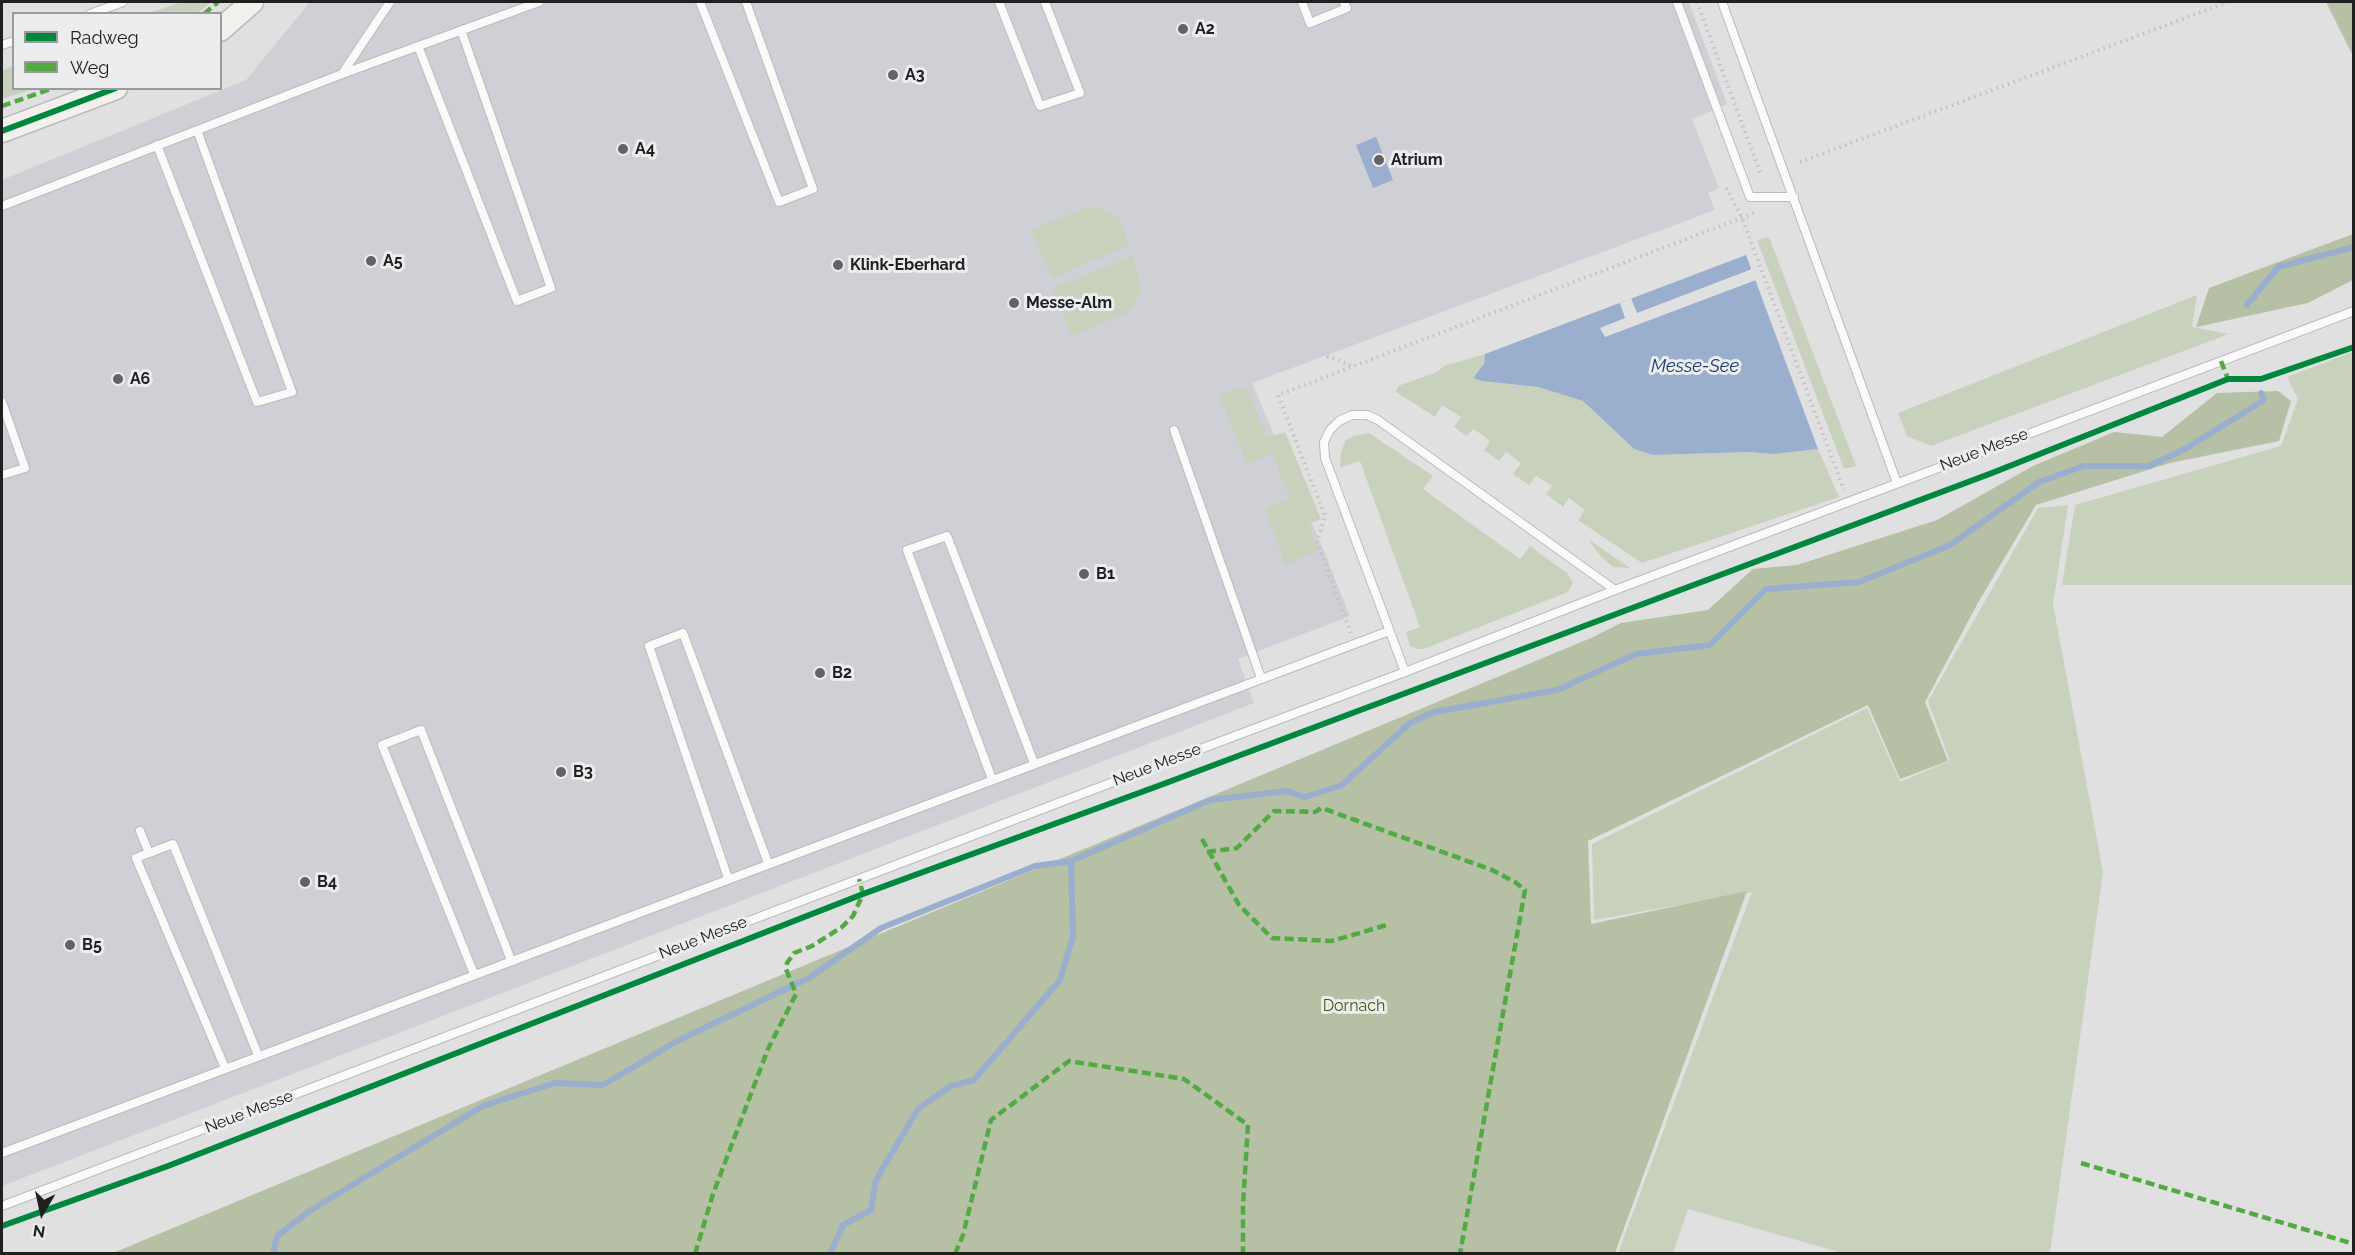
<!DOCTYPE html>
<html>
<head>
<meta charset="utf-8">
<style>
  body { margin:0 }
  #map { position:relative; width:2355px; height:1255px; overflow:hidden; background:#e0e0e0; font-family:Raleway,sans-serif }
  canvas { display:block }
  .frame { position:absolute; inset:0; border:3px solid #202021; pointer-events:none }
  .legend { position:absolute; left:12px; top:12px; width:210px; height:78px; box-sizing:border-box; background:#ecedee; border:2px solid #9a9b9c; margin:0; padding:8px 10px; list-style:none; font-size:18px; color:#202021 }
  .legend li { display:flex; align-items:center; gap:12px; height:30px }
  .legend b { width:30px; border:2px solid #9a9b9c }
  .north { position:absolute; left:12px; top:1183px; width:60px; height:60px; -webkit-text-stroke:4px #ecedee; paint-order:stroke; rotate:189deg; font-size:16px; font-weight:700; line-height:24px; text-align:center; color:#202021 }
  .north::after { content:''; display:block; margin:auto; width:21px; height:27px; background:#202021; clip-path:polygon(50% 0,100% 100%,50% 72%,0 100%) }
</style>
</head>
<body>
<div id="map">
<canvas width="2355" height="1255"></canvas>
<div class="frame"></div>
<ul class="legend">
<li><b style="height:8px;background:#00873e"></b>Radweg</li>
<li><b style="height:8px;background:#52aa43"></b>Weg</li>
</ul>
<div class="north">N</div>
</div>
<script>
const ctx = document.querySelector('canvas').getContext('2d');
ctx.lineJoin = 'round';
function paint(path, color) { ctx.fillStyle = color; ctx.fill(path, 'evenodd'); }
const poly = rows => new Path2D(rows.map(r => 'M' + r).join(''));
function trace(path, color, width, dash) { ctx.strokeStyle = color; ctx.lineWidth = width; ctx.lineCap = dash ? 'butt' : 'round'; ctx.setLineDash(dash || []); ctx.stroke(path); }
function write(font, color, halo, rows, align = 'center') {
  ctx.font = font + ' Raleway,sans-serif'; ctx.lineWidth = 6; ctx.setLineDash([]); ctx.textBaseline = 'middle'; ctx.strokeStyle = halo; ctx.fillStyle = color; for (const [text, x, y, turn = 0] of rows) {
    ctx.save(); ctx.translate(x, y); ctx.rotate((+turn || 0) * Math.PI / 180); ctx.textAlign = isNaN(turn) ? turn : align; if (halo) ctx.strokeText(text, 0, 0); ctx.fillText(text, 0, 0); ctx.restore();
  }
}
paint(poly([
  [310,2,1689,2,1727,104,1692,119,1719,188,1708,193,1715,210,1252,383,1326,556,1350,616,1238,659,1254,703,2,1186,2,180,246,80]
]), '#cfd0d5');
paint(poly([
  [181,2,212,2,197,13,150,13],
  [13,66,14,88,33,89,2,99,2,71],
  [1087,207,1104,209,1119,218,1129,245,1052,278,1031,230],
  [1769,237,1856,466,1844,469,1757,240],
  [1133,256,1141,289,1135,303,1125,314,1072,335,1053,288],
  [2197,295,2192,327,2229,334,1931,446,1907,436,1898,413],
  [2353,352,2353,585,2062,585,2075,505,2281,446,2298,399,2287,377],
  [1485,354,1484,364,1473,378,1482,381,1538,387,1583,401,1634,449,1653,455,1749,452,1774,454,1818,449,1839,497,1642,563,1578,520,1585,510,1569,498,1563,507,1546,494,1552,486,1536,476,1529,485,1513,474,1521,463,1506,452,1499,461,1484,450,1490,441,1474,429,1466,436,1454,427,1461,417,1442,405,1435,417,1396,392,1398,386,1437,372,1444,366],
  [1246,387,1267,438,1285,432,1321,519,1308,524,1318,552,1285,564,1265,508,1290,498,1272,453,1247,464,1219,395],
  [1369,433,1433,476,1423,489,1520,559,1530,546,1567,573,1573,582,1568,592,1424,649,1417,649,1410,646,1406,632,1420,627,1360,461,1340,468,1341,452,1346,440,1357,435],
  [2068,505,2053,604,2103,872,2050,1253,1842,1253,1688,1209,1673,1253,1618,1253,1752,892,1594,920,1592,844,1867,708,1900,782,1950,761,1928,701,2038,508],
  [1588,539,1630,568,1613,567,1602,558]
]), '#c8d1bc');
paint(poly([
  [2326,2,2353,2,2353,56],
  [2353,234,2353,280,2308,303,2196,327,2209,288],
  [2278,391,2291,401,2279,441,2170,463,2036,505,1979,601,1925,702,1948,761,1900,779,1868,705,1588,841,1591,924,1747,891,1615,1253,113,1253,1591,638,1621,623,1708,610,1753,569,1797,565,1937,520,2033,466,2114,432,2162,437,2217,393]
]), '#b5c0a4');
paint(poly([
  [1376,137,1393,180,1373,188,1356,145],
  [1746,255,1818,449,1774,454,1749,452,1653,455,1634,449,1583,401,1538,387,1482,381,1473,378,1484,364,1485,354]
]), '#9aaece');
paint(poly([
  [1752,269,1756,280,1605,337,1600,328,1625,318,1620,303,1631,298,1637,313]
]), '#e0e0e0');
trace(poly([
  [2247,305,2278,267,2354,247],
  [273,1254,277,1236,311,1210,483,1106,555,1083,603,1085,679,1040,809,978,881,928,1035,866,1071,861,1210,800,1287,791,1305,797,1342,785,1410,723,1434,712,1557,690,1636,654,1710,645,1766,589,1859,582,1950,545,2039,482,2084,466,2149,466,2185,449,2264,400,2261,393],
  [830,1254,843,1225,871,1210,876,1180,918,1109,951,1086,974,1080,1060,980,1073,936,1071,861]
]), '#9aaece', 6);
const lane = poly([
  [700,2,779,202,813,189,746,2],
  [999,2,1040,106,1080,93,1045,2],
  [1302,2,1310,23,1347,8,1344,2],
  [1677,2,1750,197,1794,197],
  [1722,2,1897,483],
  [90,14,123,2],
  [2,45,14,41],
  [418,46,517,301,551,288,461,30],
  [342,74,390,2],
  [157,145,257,402,292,392,197,130],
  [2,206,342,74,539,2],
  [2,402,25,468,2,475],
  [1174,430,1261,678],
  [1405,672,1325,458,1324,442,1330,430,1339,421,1352,415,1367,415,1378,420,1615,590],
  [992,779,907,550,947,536,1034,763],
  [140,831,149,853],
  [728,878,649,646,683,633,768,863],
  [474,974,382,745,421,730,511,960],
  [225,1068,136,858,173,844,258,1055],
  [2,1153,1389,631],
  [2,1206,1142,771,1405,672,1615,590,2354,311]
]);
const secondary = poly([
  [220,30,252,2],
  [2,131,116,88]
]);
trace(lane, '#bbb', 10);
trace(secondary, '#bbb', 25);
trace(poly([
  [1697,2,1761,175],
  [1800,162,2228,2],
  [1726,188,1742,218,1844,490],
  [1327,356,1352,366],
  [1351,633,1317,542,1325,516,1278,395,1757,212]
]), '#c1c1c1', 4, [1.5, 4.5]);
trace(lane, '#fafafa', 8);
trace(secondary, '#f2f1ee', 22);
trace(poly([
  [204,14,218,2],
  [2,106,53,88],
  [2221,361,2228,379],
  [1202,839,1239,905,1272,938,1332,941,1390,924],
  [1207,852,1237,848,1274,811,1315,812,1322,808,1492,870,1515,882,1525,890,1460,1254],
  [2081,1163,2354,1244],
  [695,1254,713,1194,768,1049,796,994,786,969,787,963,794,953,812,946,842,927,853,916,863,894,859,879],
  [955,1254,963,1235,991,1120,1069,1061,1184,1079,1248,1125,1243,1205,1243,1254]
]), '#52aa43', 4.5, [9, 4.5]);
trace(poly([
  [2,131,116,88],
  [2,1226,168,1166,863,894,1158,786,1992,473,2228,379,2261,379,2354,347]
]), '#00873e', 6);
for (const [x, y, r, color] of [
  [1183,29,6,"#636364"],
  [893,75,6,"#636364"],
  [623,149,6,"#636364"],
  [1379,160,6,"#636364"],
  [371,261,6,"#636364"],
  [838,265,6,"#636364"],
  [1014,303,6,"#636364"],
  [118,379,6,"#636364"],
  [1084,574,6,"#636364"],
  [820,673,6,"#636364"],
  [561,772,6,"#636364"],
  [305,882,6,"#636364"],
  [70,945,6,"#636364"]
]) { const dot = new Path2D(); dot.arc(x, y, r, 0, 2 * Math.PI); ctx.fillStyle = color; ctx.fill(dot); trace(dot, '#ecedee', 2); }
write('bold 16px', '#202021', '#ecedee', [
  ["A2",1195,29],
  ["A3",905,75],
  ["A4",635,149],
  ["Atrium",1391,160],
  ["A5",383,261],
  ["Klink-Eberhard",850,265],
  ["Messe-Alm",1026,303],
  ["A6",130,379],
  ["B1",1096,574],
  ["B2",832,673],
  ["B3",573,772],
  ["B4",317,882],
  ["B5",82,945]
], 'left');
write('16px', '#202021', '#ecedee', [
  ["Neue Messe",1984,450,-21],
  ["Neue Messe",1157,765,-21],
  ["Neue Messe",703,938,-21],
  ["Neue Messe",249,1112,-21]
]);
write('16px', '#445d0d', '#ecedee', [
  ["Dornach",1354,1006]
]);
write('italic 18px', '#183973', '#ecedee', [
  ["Messe-See",1695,367]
]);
</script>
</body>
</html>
